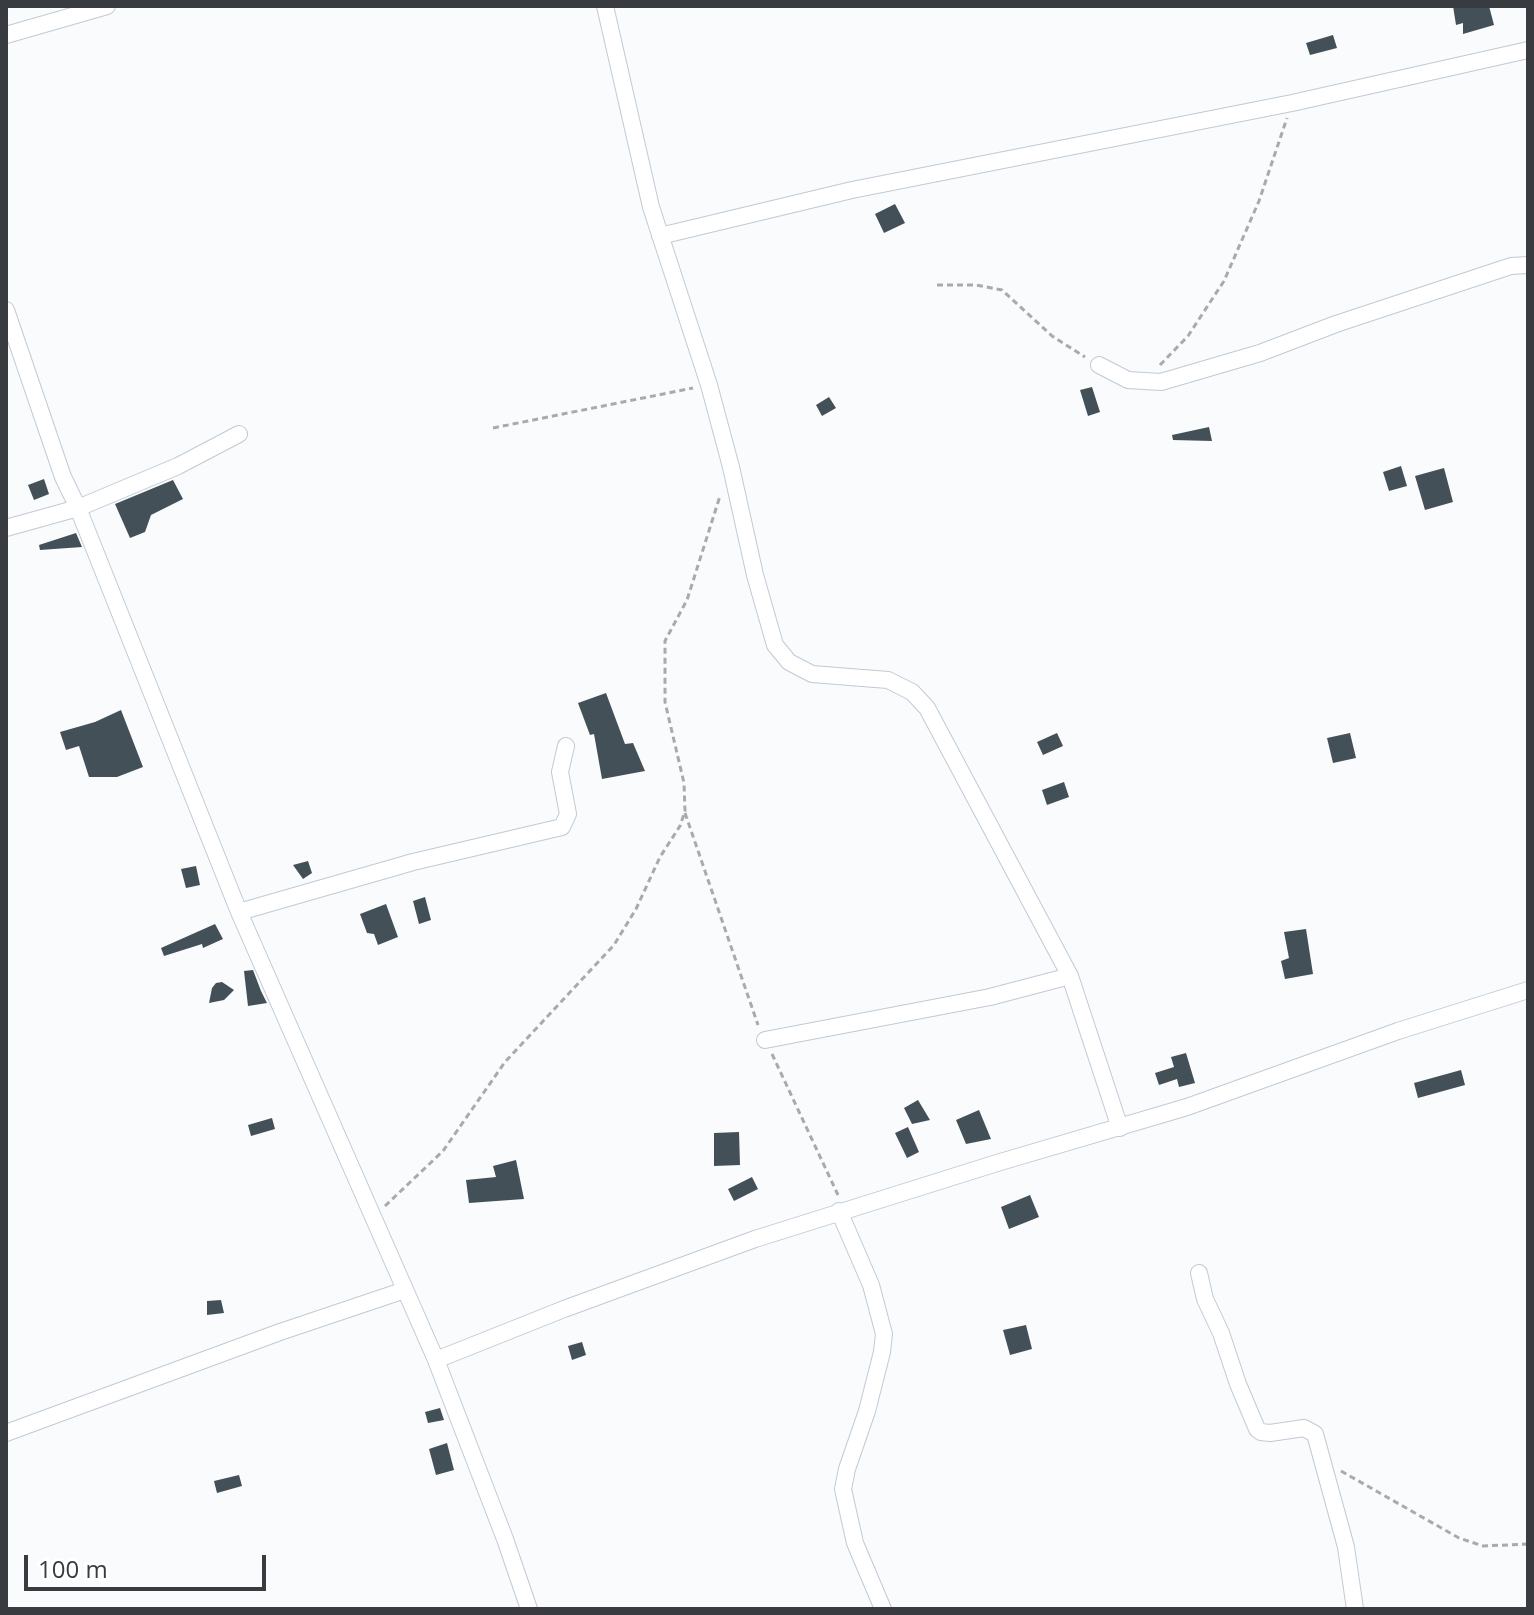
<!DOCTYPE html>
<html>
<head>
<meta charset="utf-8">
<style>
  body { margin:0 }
  #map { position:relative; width:1534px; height:1615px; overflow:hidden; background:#f9fbfd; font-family:"Open Sans",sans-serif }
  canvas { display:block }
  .frame { position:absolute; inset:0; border:8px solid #383c41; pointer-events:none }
  .scale { position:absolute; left:24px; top:1555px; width:242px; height:36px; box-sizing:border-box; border:4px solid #383c41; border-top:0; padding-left:10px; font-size:24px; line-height:28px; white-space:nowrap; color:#383c41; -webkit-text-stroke:6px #fff; paint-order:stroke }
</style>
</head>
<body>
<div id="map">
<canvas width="1534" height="1615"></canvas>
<div class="frame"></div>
<div class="scale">100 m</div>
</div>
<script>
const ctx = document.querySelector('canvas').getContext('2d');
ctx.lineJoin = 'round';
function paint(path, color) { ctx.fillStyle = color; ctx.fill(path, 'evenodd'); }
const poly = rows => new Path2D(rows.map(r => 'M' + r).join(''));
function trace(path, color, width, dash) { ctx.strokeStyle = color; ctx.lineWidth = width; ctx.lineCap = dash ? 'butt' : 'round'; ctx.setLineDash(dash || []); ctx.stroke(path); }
paint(poly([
  [1453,6,1489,6,1494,25,1463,34,1463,23,1456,25],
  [1333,35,1337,48,1310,55,1306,43],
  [895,204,905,223,884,233,875,214],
  [1092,387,1100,412,1088,416,1080,390],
  [829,397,836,408,822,416,816,405],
  [1209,427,1212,441,1173,440,1172,435],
  [1401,466,1407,486,1389,491,1383,472],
  [1444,468,1453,502,1425,510,1415,476],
  [44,479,49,494,34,500,28,485],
  [173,480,183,499,151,515,145,532,130,538,115,504],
  [76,533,82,547,40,550,39,545],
  [606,693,625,744,633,743,645,771,602,779,594,734,590,735,578,703],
  [121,710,143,767,117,777,89,777,79,746,66,750,60,732,95,722],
  [1057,733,1063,746,1043,755,1037,742],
  [1350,733,1356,758,1333,763,1327,738],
  [1064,782,1069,797,1047,805,1042,790],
  [308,861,312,873,303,879,293,865],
  [196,866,200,885,186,888,181,869],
  [425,897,431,920,419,924,413,901],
  [386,904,398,937,378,945,374,934,367,933,360,914],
  [215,924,223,939,203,948,202,944,164,956,161,948],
  [1306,929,1313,974,1285,979,1281,961,1289,958,1284,932],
  [253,970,261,991,267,1003,248,1006,244,971],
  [222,982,234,990,224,1000,209,1003,212,988,216,983],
  [1186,1053,1195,1083,1179,1087,1177,1079,1159,1085,1155,1073,1174,1067,1171,1057],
  [1461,1070,1465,1085,1418,1098,1414,1083],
  [918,1100,930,1120,912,1124,904,1108],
  [979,1110,991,1139,966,1144,956,1120],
  [272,1118,275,1129,251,1136,248,1125],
  [908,1127,919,1152,907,1158,895,1133],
  [739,1132,740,1165,714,1166,714,1133],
  [516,1160,524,1199,469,1203,466,1180,496,1177,493,1166],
  [752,1177,758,1189,734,1201,728,1189],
  [1030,1195,1039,1217,1009,1229,1001,1207],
  [221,1300,224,1313,207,1315,207,1301],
  [1026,1325,1032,1349,1010,1355,1003,1330],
  [582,1342,586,1355,572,1360,568,1346],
  [440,1408,444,1420,428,1423,425,1412],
  [447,1443,454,1470,436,1475,429,1449],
  [239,1475,242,1486,217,1493,214,1481]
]), '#445058');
const minor = poly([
  [605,6,651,207,709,385,731,467,755,575,775,645,789,662,812,674,888,680,912,692,927,708,1070,976,1120,1128],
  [6,35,107,6],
  [660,236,852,190,1292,103,1528,50],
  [6,310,63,477,78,508,239,912,436,1360,505,1539,529,1609],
  [1099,365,1128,380,1161,382,1260,353,1336,324,1511,266,1528,265],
  [6,528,78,508,178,466,239,434],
  [239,912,413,862,562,827,568,814,560,772,566,746],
  [765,1040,990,997,1070,976],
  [839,1211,871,1285,884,1334,882,1352,867,1411,847,1469,843,1489,855,1543,883,1609],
  [1199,1273,1205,1299,1221,1333,1238,1384,1257,1429,1261,1432,1270,1433,1304,1428,1315,1434,1346,1547,1355,1609],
  [436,1360,564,1309,755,1239,997,1163,1187,1107,1398,1031,1528,990],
  [6,1433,280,1332,405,1290]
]);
trace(minor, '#c0cad6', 18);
trace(poly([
  [937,285,976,285,1002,290,1052,336,1085,357],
  [1160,365,1188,336,1224,281,1259,201,1287,118],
  [493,428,693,388],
  [685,813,758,1025],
  [772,1054,838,1195],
  [385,1206,443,1151,505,1062,614,945,636,909,660,857,680,826,685,811,684,783,665,702,665,641,687,600,720,496],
  [1341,1471,1459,1538,1483,1546,1528,1544]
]), '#a8aaae', 3, [6, 4]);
trace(minor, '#fff', 16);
</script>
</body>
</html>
